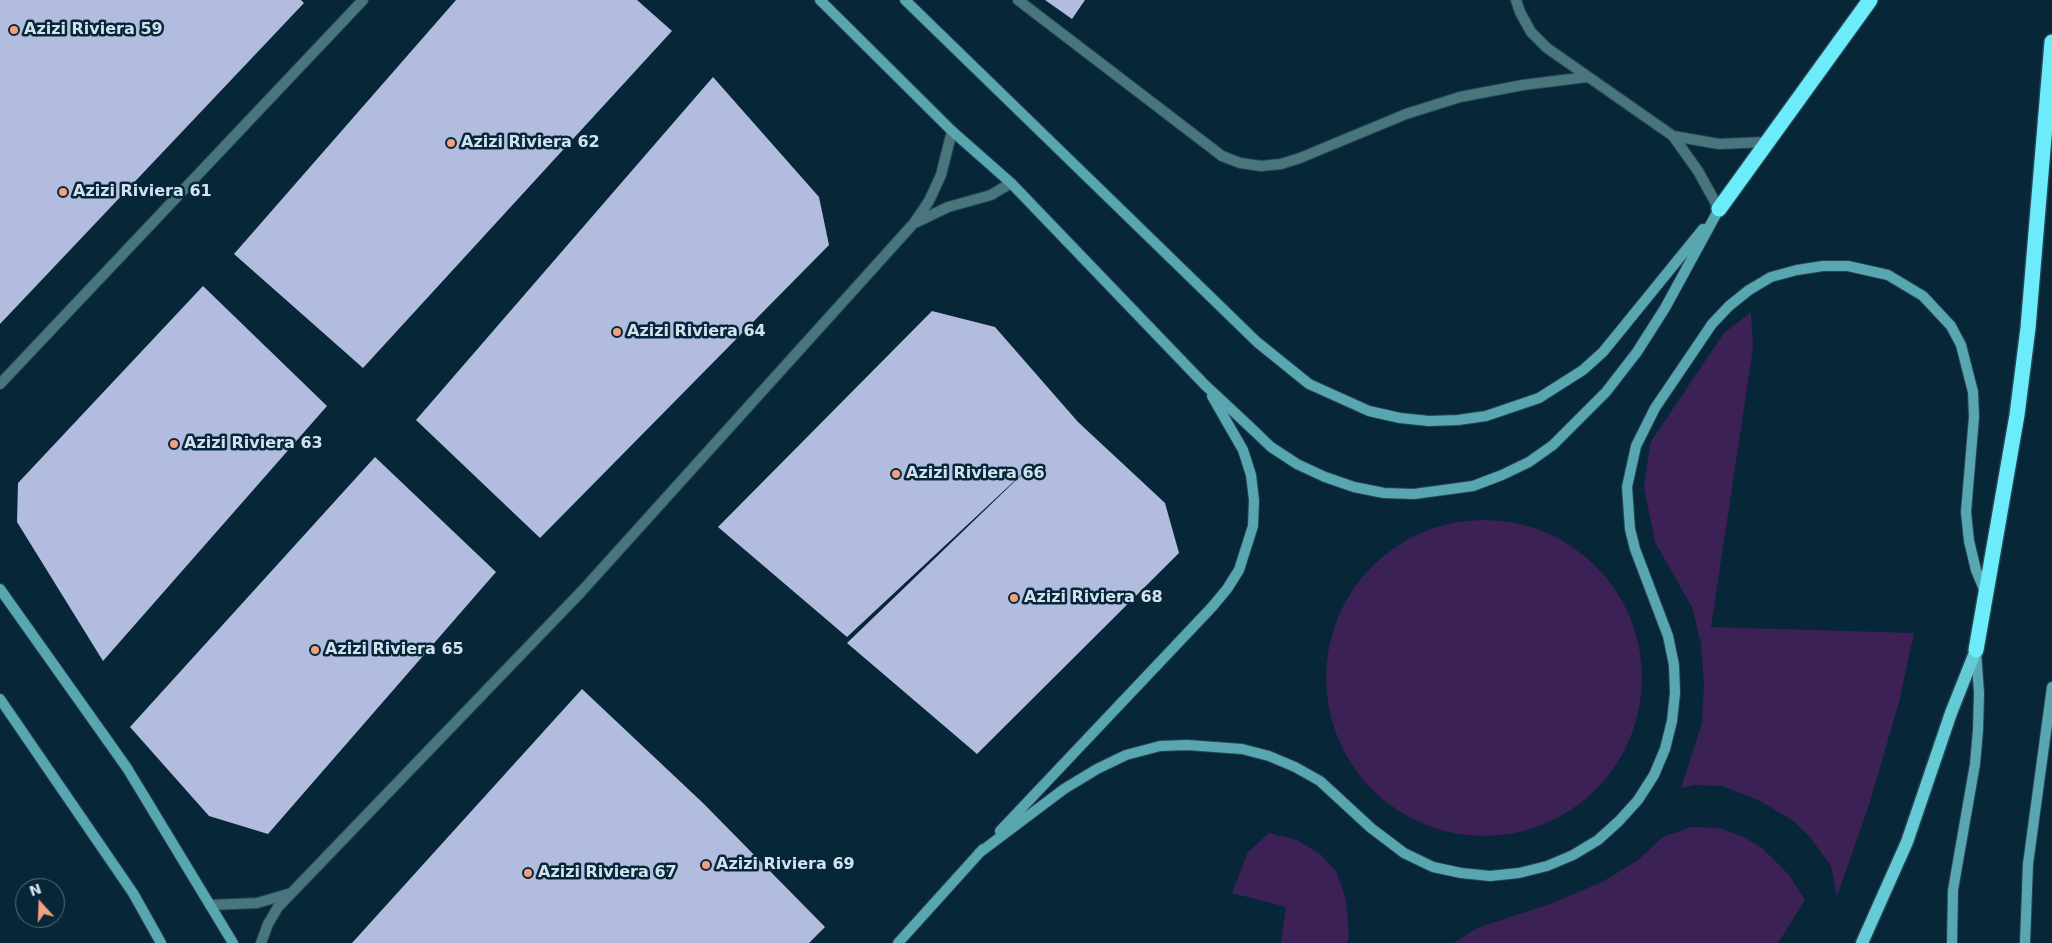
<!DOCTYPE html>
<html>
<head>
<meta charset="utf-8">
<style>
  body { margin:0 }
  #map { position:relative; width:2052px; height:943px; overflow:hidden; background:#072638; font-family:"DejaVu Sans",sans-serif }
  canvas { display:block }
  .north { position:absolute; left:15px; top:878px; width:50px; height:50px; box-sizing:border-box; background:#072638; border:1px solid #587281; border-radius:50%; rotate:340deg; font-size:14px; font-weight:700; line-height:20px; text-align:center; color:#d2e3ef }
  .north::after { content:''; display:block; margin:auto; width:18px; height:22px; background:#f2a07f; clip-path:polygon(50% 0,100% 100%,50% 72%,0 100%) }
</style>
</head>
<body>
<div id="map">
<canvas width="2052" height="943"></canvas>
<div class="north">N</div>
</div>
<script>
const ctx = document.querySelector('canvas').getContext('2d');
ctx.lineJoin = 'round';
function paint(path, color) { ctx.fillStyle = color; ctx.fill(path, 'evenodd'); }
const poly = rows => new Path2D(rows.map(r => 'M' + r).join(''));
function trace(path, color, width, dash) { ctx.strokeStyle = color; ctx.lineWidth = width; ctx.lineCap = dash ? 'butt' : 'round'; ctx.setLineDash(dash || []); ctx.stroke(path); }
function write(font, color, halo, rows, align = 'center') {
  ctx.font = font + ' "DejaVu Sans",sans-serif'; ctx.lineWidth = 5; ctx.setLineDash([]); ctx.textBaseline = 'middle'; ctx.strokeStyle = halo; ctx.fillStyle = color; for (const [text, x, y, turn = 0] of rows) {
    ctx.save(); ctx.translate(x, y); ctx.rotate((+turn || 0) * Math.PI / 180); ctx.textAlign = isNaN(turn) ? turn : align; if (halo) ctx.strokeText(text, 0, 0); ctx.fillText(text, 0, 0); ctx.restore();
  }
}
paint(poly([
  [1751,312,1753,348,1711,627,1914,633,1899,702,1869,805,1837,896,1831,866,1810,837,1792,820,1760,801,1723,786,1694,785,1681,788,1702,723,1704,683,1701,644,1692,607,1655,542,1644,488,1650,443,1724,333],
  '1326 678a158 158 0 1 1 316 0a158 158 0 1 1-316 0Z',
  [1691,827,1719,828,1744,837,1763,849,1789,875,1805,900,1778,943,1454,943,1477,928,1550,904,1602,882,1638,860,1663,837],
  [1269,833,1297,840,1320,854,1336,871,1346,899,1349,937,1347,943,1281,943,1286,907,1232,893,1248,852]
]), '#3c2157');
paint(poly([
  [0,0,301,0,304,3,0,324],
  [456,0,637,0,672,31,363,368,234,254],
  [1045,0,1085,0,1072,19],
  [713,77,819,197,829,245,540,538,416,420],
  [203,286,327,406,103,661,17,522,18,483],
  [932,311,995,327,1078,422,1165,503,1179,553,977,754,847,643,1039,458,847,637,718,527],
  [375,457,496,572,268,834,209,816,130,727],
  [582,689,704,804,825,927,809,943,352,943]
]), '#b1bcde');
const lane = poly([
  [1018,0,1222,156,1240,163,1261,166,1281,164,1300,158,1406,114,1460,97,1523,85,1587,77],
  [1516,0,1520,12,1531,32,1547,48,1673,136,1698,171,1719,209],
  [1673,136,1719,144,1767,142]
]);
const street = poly([
  [917,222,948,207,991,195,1011,183],
  [0,384,363,0],
  [210,905,257,903,288,894],
  [261,943,268,924,278,907,581,592,914,223,929,201,941,175,952,131]
]);
const secondary = poly([
  [820,0,952,131,1011,183,1205,385,1249,426,1271,447,1297,464,1325,477,1354,487,1384,493,1414,494,1473,486,1502,475,1529,462,1553,445,1606,392,1637,352,1665,308,1719,209],
  [905,0,1257,342,1309,384,1369,411,1400,418,1429,421,1458,420,1486,416,1539,398,1583,370,1603,352,1703,229],
  [0,589,127,768,233,943],
  [0,699,133,893,161,943],
  [1000,831,1212,607,1227,589,1239,570,1253,526,1254,500,1251,475,1243,450,1212,396],
  [979,853,1064,789,1097,769,1126,755,1160,746,1187,745,1242,749,1269,756,1295,767,1320,781,1371,828,1404,853,1433,867,1461,873,1490,876,1519,873,1547,866,1573,855,1598,840,1619,821,1638,800,1654,775,1665,749,1672,721,1675,693,1674,665,1668,636,1635,549,1630,529,1627,487,1636,446,1655,408,1712,324,1729,306,1749,290,1771,277,1797,270,1823,266,1848,266,1888,275,1923,296,1951,326,1961,345,1973,392,1974,417,1966,512,1969,541,1976,570,1986,594],
  [898,943,983,849],
  [1952,943,1953,890,1975,764,1978,730,1979,693,1976,651],
  [2025,943,2028,864,2052,687]
]);
const primary = poly([
  [1862,943,1907,842,1951,713,1976,650]
]);
const highway = poly([
  [1719,209,1870,0],
  [1976,650,2017,415,2028,328,2052,42]
]);
trace(lane, '#274455', 12);
trace(street, '#274455', 12);
trace(secondary, '#274455', 12);
trace(primary, '#274455', 15);
trace(highway, '#274455', 18);
trace(lane, '#48767c', 10);
trace(street, '#48767c', 10);
trace(secondary, '#58a6af', 10);
trace(primary, '#63cad6', 12);
trace(highway, '#6cecfa', 15);
for (const [x, y, r, color] of [
  [14,30,5,"#f2a07f"],
  [451,143,5,"#f2a07f"],
  [63,192,5,"#f2a07f"],
  [617,332,5,"#f2a07f"],
  [174,444,5,"#f2a07f"],
  [896,474,5,"#f2a07f"],
  [1014,598,5,"#f2a07f"],
  [315,650,5,"#f2a07f"],
  [706,865,5,"#f2a07f"],
  [528,873,5,"#f2a07f"]
]) { const dot = new Path2D(); dot.arc(x, y, r, 0, 2 * Math.PI); ctx.fillStyle = color; ctx.fill(dot); trace(dot, '#072638', 2); }
write('bold 16px', '#d2e3ef', '#072638', [
  ["Azizi Riviera 59",24,30],
  ["Azizi Riviera 62",461,143],
  ["Azizi Riviera 61",73,192],
  ["Azizi Riviera 64",627,332],
  ["Azizi Riviera 63",184,444],
  ["Azizi Riviera 66",906,474],
  ["Azizi Riviera 68",1024,598],
  ["Azizi Riviera 65",325,650],
  ["Azizi Riviera 69",716,865],
  ["Azizi Riviera 67",538,873]
], 'left');
</script>
</body>
</html>
